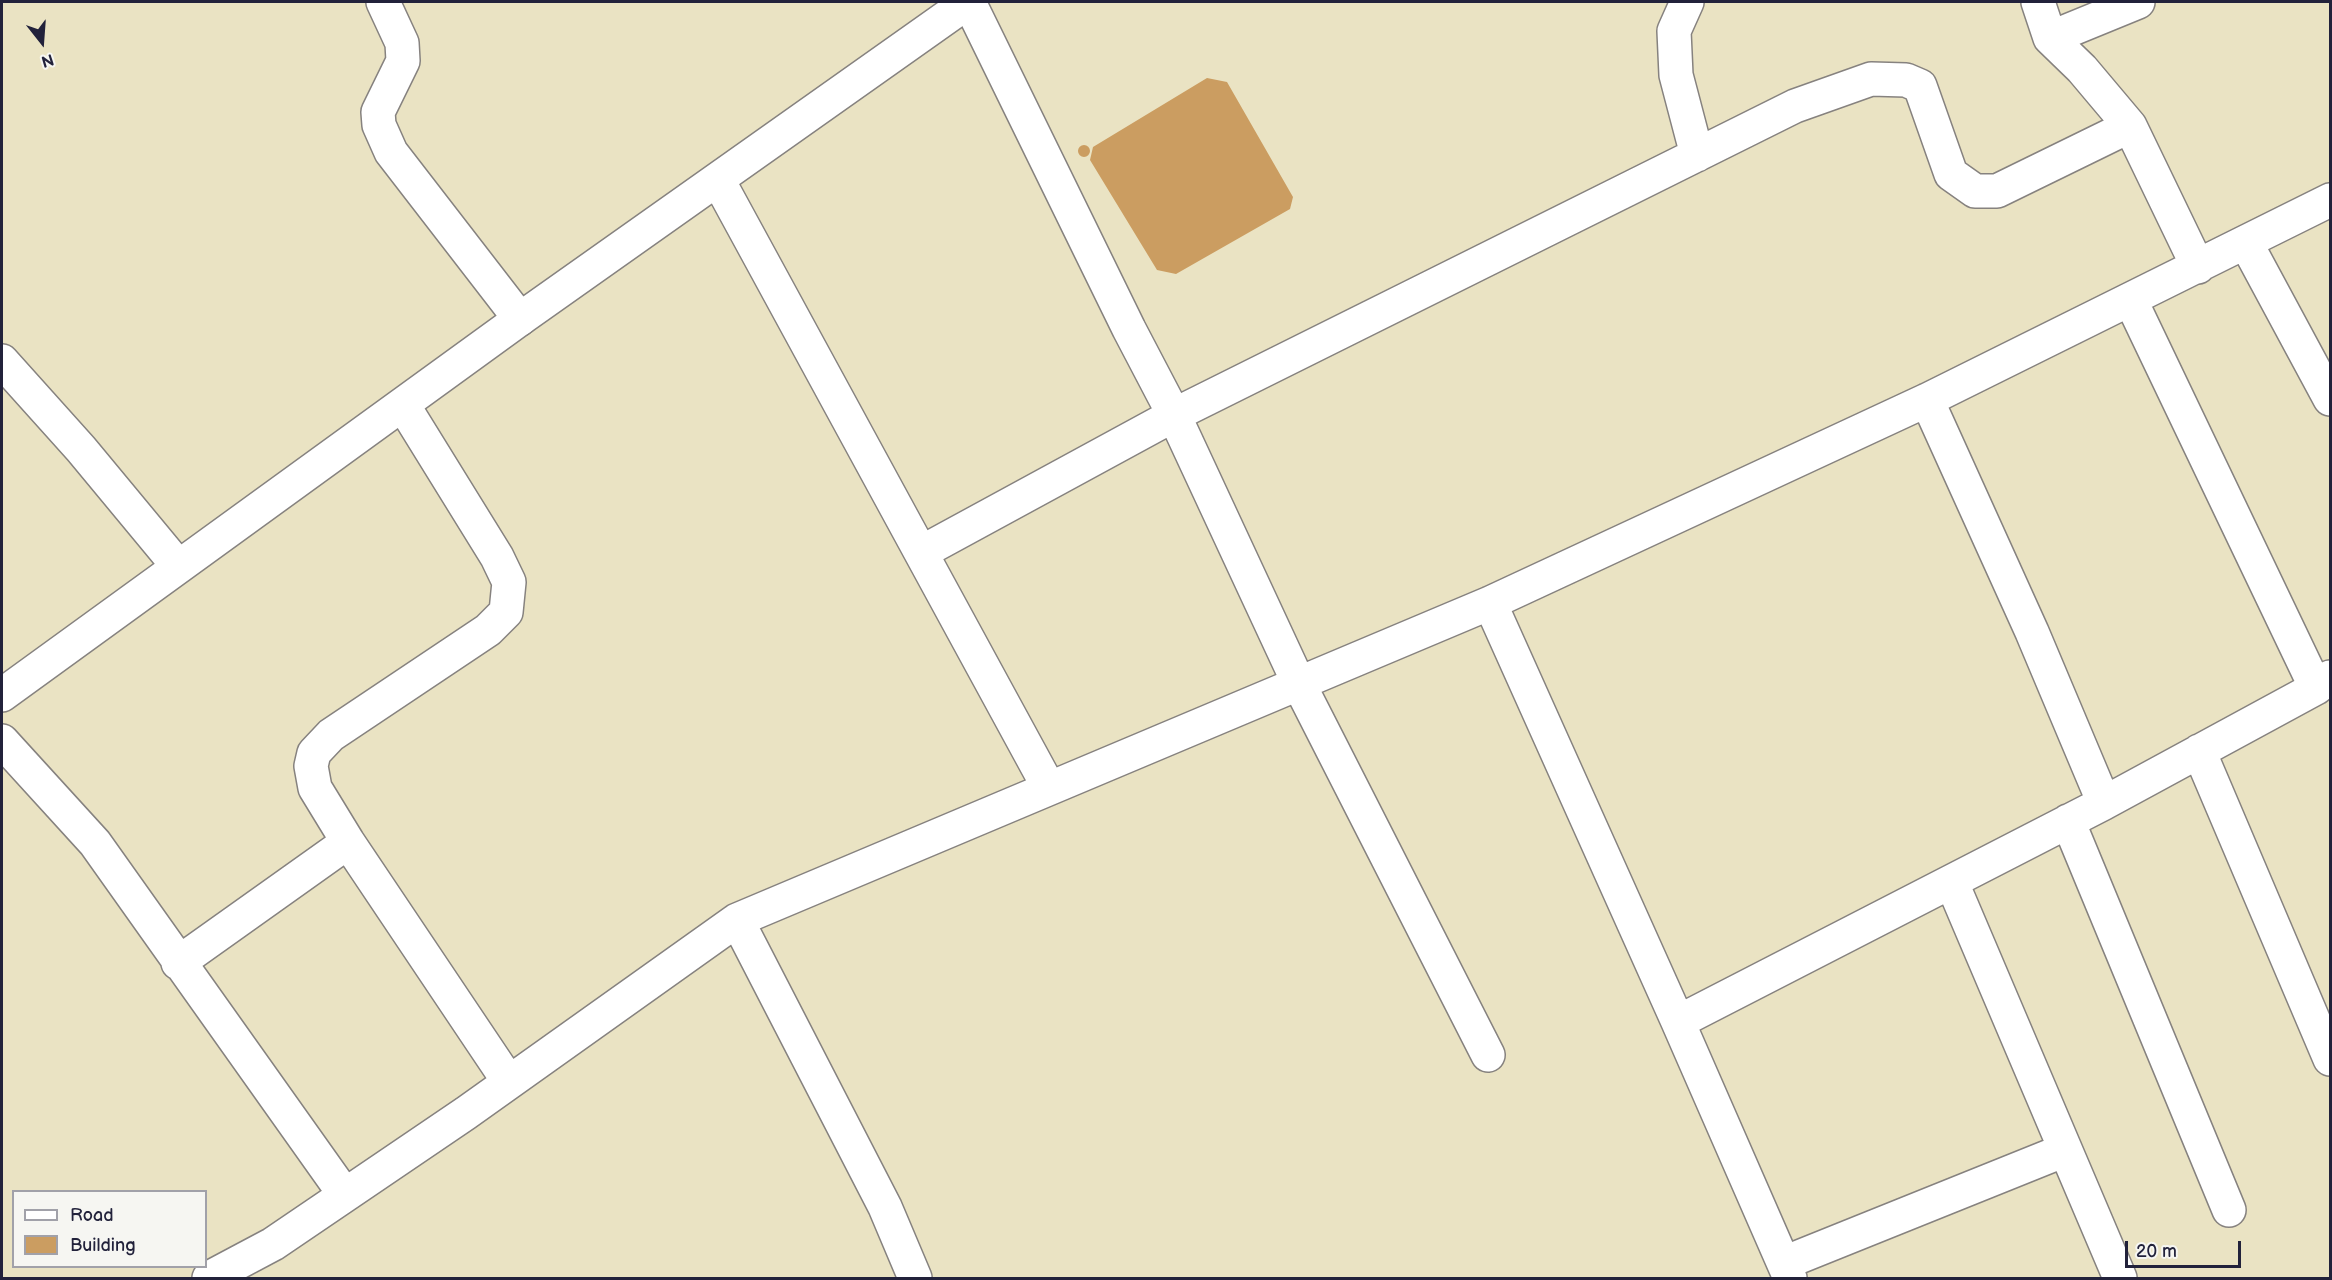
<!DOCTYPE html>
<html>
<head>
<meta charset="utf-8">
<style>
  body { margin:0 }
  #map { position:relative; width:2332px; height:1280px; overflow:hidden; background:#eae3c3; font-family:"Balsamiq Sans",sans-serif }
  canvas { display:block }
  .frame { position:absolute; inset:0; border:3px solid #22223b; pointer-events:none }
  .legend { position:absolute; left:12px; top:1190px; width:195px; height:78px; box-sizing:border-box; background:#f6f6f2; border:2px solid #a1a1a9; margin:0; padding:8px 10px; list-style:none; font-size:18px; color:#22223b }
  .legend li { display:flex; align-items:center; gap:12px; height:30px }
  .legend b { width:30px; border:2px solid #a1a1a9 }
  .north { position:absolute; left:12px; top:12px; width:60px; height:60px; -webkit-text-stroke:4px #f6f6f2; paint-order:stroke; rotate:163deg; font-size:16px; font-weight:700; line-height:24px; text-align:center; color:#22223b }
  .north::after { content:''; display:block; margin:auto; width:21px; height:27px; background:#22223b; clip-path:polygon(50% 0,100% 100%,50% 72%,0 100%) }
  .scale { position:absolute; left:2125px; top:1241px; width:116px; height:27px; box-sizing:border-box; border:3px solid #22223b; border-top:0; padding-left:8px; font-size:18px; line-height:21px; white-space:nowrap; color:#22223b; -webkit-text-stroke:4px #f6f6f2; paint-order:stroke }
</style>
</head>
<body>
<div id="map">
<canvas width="2332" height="1280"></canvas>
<div class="frame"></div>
<ul class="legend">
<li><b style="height:8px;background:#fff"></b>Road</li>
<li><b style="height:16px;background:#cb9d61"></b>Building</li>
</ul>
<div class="north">N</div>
<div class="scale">20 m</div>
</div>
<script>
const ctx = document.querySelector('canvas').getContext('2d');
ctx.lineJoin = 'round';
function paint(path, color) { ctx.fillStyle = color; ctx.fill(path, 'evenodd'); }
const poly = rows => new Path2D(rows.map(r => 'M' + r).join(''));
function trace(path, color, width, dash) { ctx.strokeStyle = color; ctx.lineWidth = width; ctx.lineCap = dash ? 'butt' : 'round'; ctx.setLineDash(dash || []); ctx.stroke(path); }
paint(poly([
  [1207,78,1227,82,1293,197,1290,209,1176,274,1157,270,1090,160,1093,147],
  '1078 151a6 6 0 1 1 12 0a6 6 0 1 1-12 0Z'
]), '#cb9d61');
const street = poly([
  [383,2,402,43,403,61,378,112,379,125,391,152,520,319],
  [969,2,1129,329,1174,415,1299,684,1488,1055],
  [1687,2,1674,31,1676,75,1697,155],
  [2038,2,2050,38,2082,69,2130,126,2198,267],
  [2050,38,2138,2],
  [718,180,1049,788],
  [2246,243,2330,399],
  [2131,301,2316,688],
  [2,361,81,449,178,566],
  [1927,400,2032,632,2104,803],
  [403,405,497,557,509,582,506,612,488,630,331,735,314,753,311,766,315,788,348,842,509,1082],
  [922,552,1174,415,1795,106,1871,79,1906,80,1920,86,1951,174,1975,191,1997,191,2130,126],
  [1490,603,1678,1022,1790,1278],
  [2,741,95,843,345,1195],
  [2199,751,2330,1059],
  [2068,821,2229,1210],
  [1952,883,2120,1278],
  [737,920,885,1207,915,1278],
  [178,963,348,842],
  [1678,1022,2104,803,2316,688,2330,677],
  [1784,1263,2065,1150],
  [209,1278,273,1244,466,1113,737,920,1490,603,1927,400,2330,200]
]);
const primary = poly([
  [2,695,520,319,968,2]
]);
trace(street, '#86827f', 36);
trace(primary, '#86827f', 36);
trace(street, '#fff', 33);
trace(primary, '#fff', 33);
</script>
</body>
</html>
